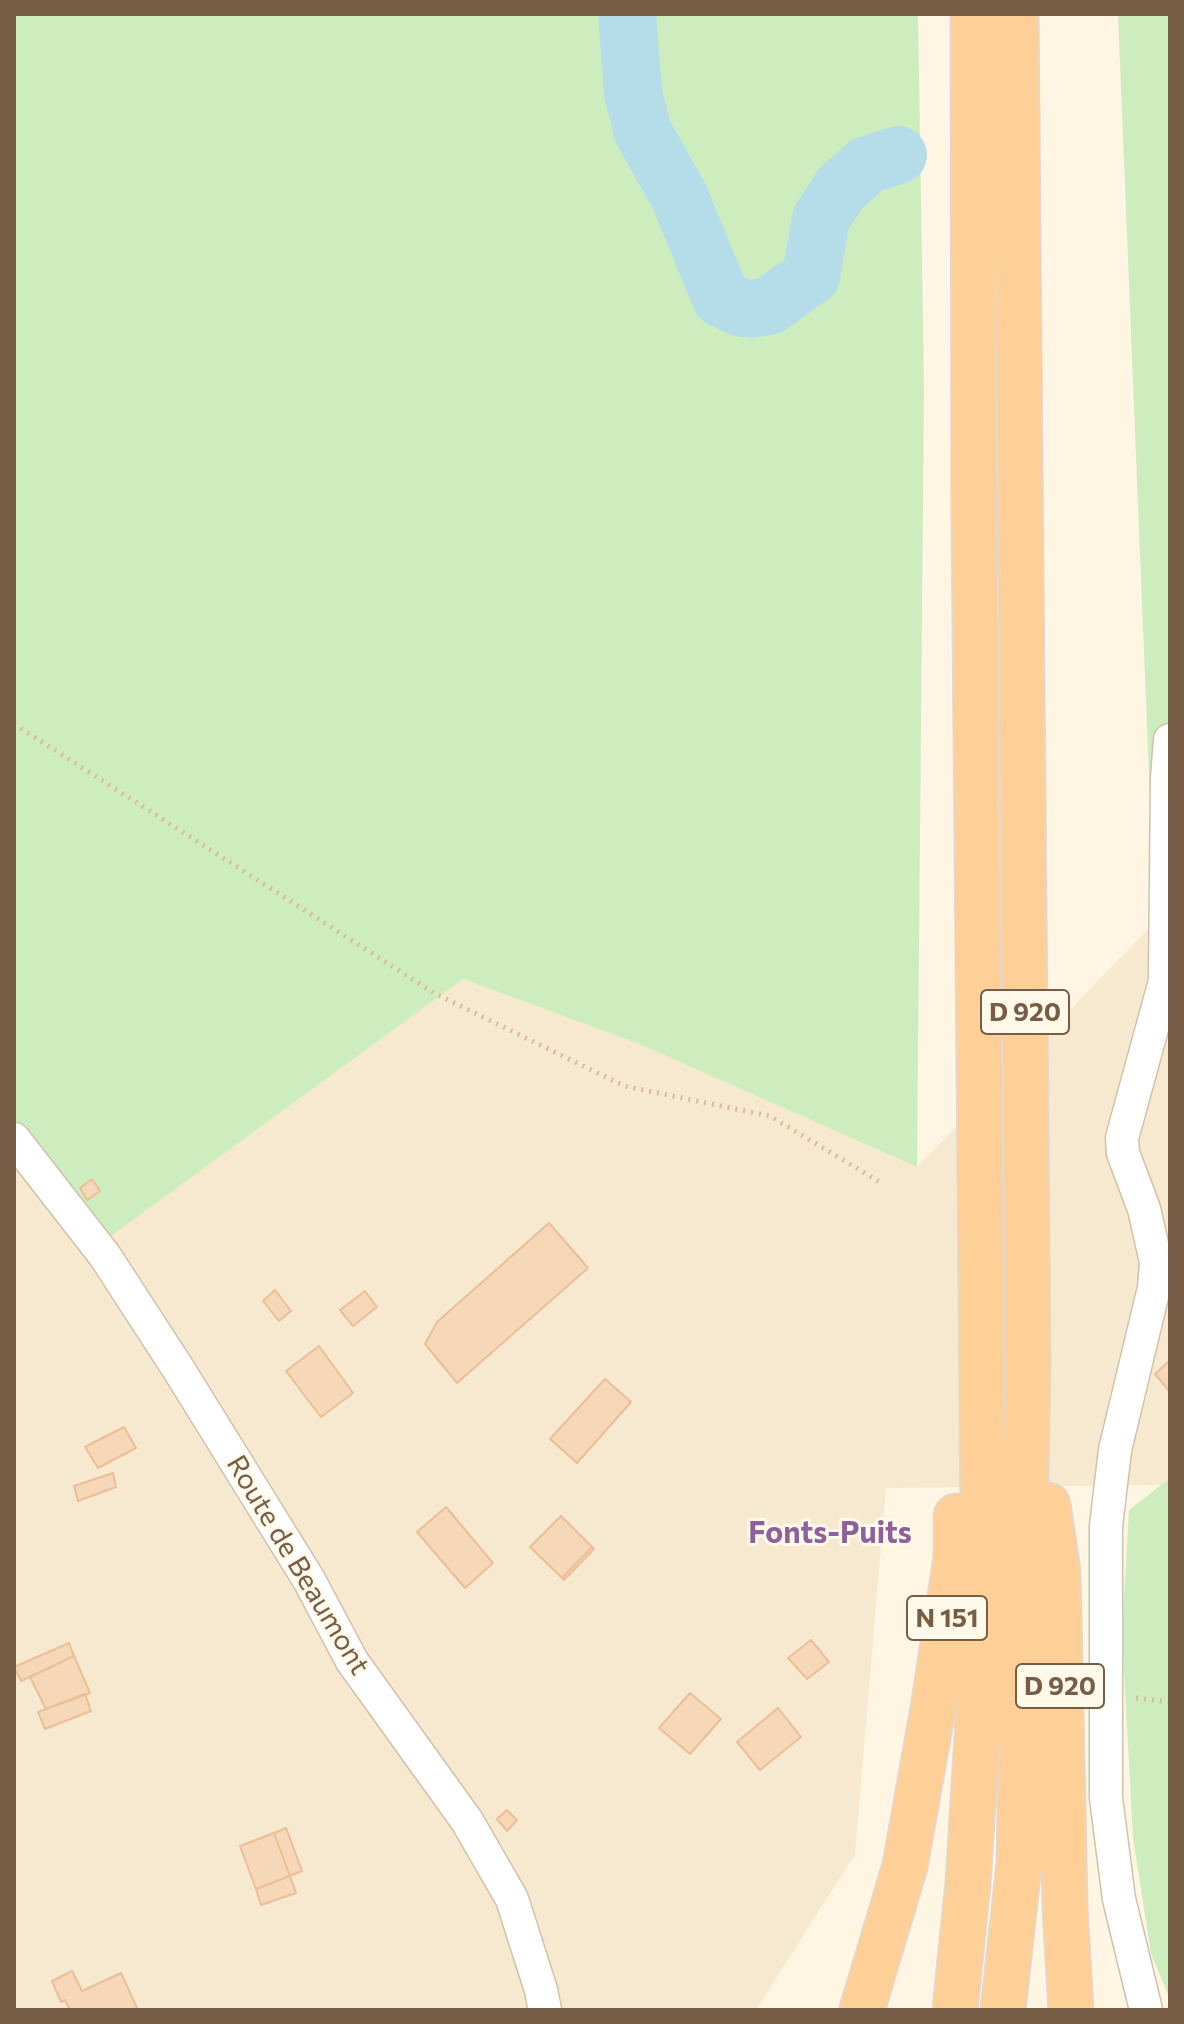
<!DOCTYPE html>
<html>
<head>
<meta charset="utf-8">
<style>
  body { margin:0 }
  #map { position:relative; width:1184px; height:2024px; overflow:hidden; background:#fef6e2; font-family:Commissioner,sans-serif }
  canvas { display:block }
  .frame { position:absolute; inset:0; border:16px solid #785d46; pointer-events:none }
</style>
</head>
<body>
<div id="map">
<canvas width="1184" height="2024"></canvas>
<div class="frame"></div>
</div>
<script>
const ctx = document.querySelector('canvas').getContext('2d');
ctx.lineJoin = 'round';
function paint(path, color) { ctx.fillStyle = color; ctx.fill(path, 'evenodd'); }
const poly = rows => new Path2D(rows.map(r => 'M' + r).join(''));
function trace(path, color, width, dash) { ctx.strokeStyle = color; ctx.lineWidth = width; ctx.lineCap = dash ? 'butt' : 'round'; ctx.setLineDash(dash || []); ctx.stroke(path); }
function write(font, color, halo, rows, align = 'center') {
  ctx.font = font + ' Commissioner,sans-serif'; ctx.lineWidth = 6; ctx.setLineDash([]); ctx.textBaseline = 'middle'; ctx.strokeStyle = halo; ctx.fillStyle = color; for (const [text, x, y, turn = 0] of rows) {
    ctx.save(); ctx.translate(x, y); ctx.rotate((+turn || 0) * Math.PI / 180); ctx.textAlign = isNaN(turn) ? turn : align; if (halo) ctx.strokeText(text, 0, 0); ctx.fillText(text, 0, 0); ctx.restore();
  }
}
paint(poly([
  [1155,922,1170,940,1170,1478,1163,1485,886,1488,855,1854,756,2010,14,2010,14,1118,107,1239,463,979,639,1044,917,1167]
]), '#f7e9cf');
paint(poly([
  [14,14,918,14,924,388,917,1167,639,1044,463,979,107,1239,14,1118],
  [1118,14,1170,14,1170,940,1155,922],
  [1170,1478,1170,1999,1151,1954,1133,1838,1122,1634,1129,1510]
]), '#cdedbf');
trace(poly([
  [627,14,633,93,643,132,679,196,721,298,742,308,752,309,769,306,811,276,821,219,840,189,867,165,898,155]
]), '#b4dce9', 58);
const building = poly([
  [92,1179,100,1191,87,1200,80,1188,92,1179],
  [549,1223,588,1268,457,1383,425,1344,437,1322,549,1223],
  [275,1290,291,1311,279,1321,263,1301,275,1290],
  [365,1291,377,1307,353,1326,340,1310,365,1291],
  [319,1346,353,1393,321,1417,286,1371,319,1346],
  [1170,1360,1170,1392,1155,1374,1170,1360],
  [605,1379,631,1402,577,1463,550,1439,605,1379],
  [124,1427,136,1448,98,1468,85,1447,124,1427],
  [113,1473,116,1487,78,1501,74,1486,113,1473],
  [446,1507,493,1563,465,1588,417,1532,446,1507],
  [561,1516,592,1547,562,1578,530,1547,561,1516],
  [592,1547,594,1549,564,1580,562,1578,592,1547],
  [811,1640,829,1662,807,1679,788,1658,811,1640],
  [69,1643,74,1656,21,1681,14,1667,69,1643],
  [74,1656,90,1693,46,1709,30,1677,74,1656],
  [690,1693,721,1719,690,1754,659,1728,690,1693],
  [85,1694,91,1711,45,1729,38,1712,85,1694],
  [778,1708,801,1737,760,1770,737,1742,778,1708],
  [507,1810,517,1820,507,1831,497,1819,507,1810],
  [286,1828,302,1871,290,1876,274,1833,286,1828],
  [274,1833,290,1876,256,1889,240,1846,274,1833],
  [290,1876,296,1893,261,1905,256,1889,290,1876],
  [72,1971,82,1991,121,1973,138,2010,70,2010,65,2000,61,2002,52,1981,72,1971]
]);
paint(building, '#f6d7b7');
trace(building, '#eabf96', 2);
const minor = poly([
  [14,1139,105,1256,179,1370,309,1580,352,1661,467,1821,512,1899,541,1990,545,2010],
  [1146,2010,1119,1899,1106,1798,1106,1526,1115,1450,1154,1288,1156,1262,1144,1209,1123,1153,1122,1138,1165,981,1167,779,1170,740]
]);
const trunk = poly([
  [1048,1505,1058,1572,1065,1908,1071,2010],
  [862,2010,905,1866,933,1709,956,1558,956,1516],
  [955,2010,968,1883,984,1623,974,507,973,14],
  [1003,2010,1019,1865,1028,1363,1016,14]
]);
trace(minor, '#d2c1aa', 35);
trace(trunk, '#dfd8d3', 47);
trace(poly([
  [14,724,434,993,624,1086,770,1116,883,1184],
  [1136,1698,1170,1702]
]), '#dbba9a', 5, [2, 6]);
trace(minor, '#fff', 32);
trace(trunk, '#fecf96', 44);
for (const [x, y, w] of [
  [1025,1012,88],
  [947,1618,80],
  [1060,1686,88]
]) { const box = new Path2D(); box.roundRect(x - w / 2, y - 22, w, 44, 6); ctx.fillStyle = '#fff9ea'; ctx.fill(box); trace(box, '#785d46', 2); }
write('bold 26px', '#785d46', null, [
  ["D 920",1025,1012],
  ["N 151",947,1618],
  ["D 920",1060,1686]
]);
write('28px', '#785d46', '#fff9ea', [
  ["Route de Beaumont",298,1565,59]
]);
write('bold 30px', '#8f619c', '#fff9ea', [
  ["Fonts-Puits",830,1533]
]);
</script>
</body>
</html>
